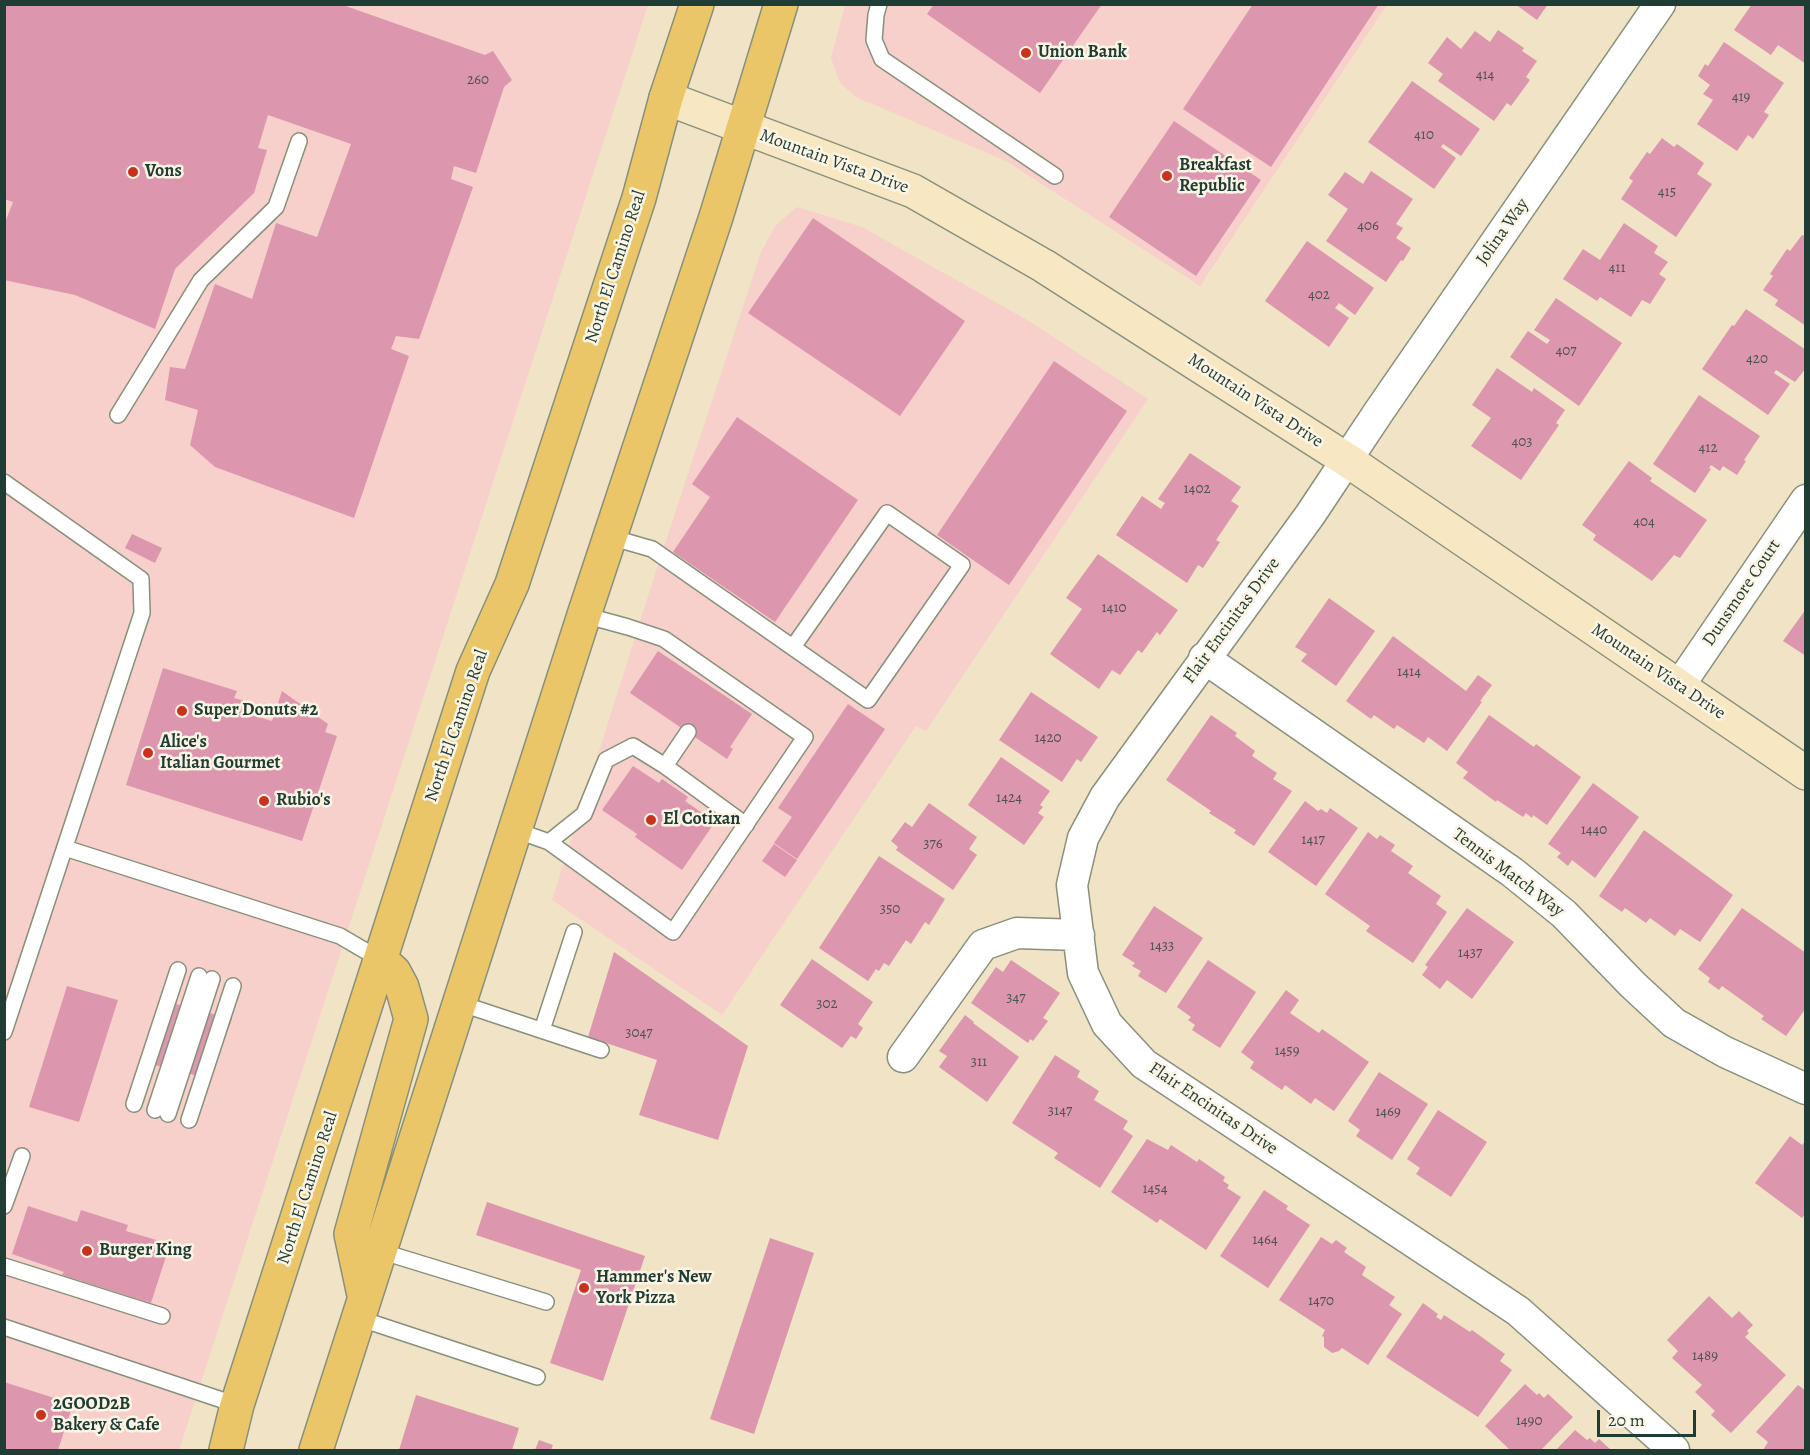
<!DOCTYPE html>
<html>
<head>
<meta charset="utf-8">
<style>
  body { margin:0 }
  #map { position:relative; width:1810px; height:1455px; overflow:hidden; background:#f1e3c5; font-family:Alegreya,serif }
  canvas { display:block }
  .frame { position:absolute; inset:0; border:6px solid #1f3d34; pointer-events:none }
  .scale { position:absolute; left:1597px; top:1410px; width:99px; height:27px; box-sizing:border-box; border:3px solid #1f3d34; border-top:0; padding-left:8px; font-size:18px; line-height:21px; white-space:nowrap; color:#1f3d34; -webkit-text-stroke:4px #fcf5e5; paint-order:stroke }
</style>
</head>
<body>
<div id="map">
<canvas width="1810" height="1455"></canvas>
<div class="frame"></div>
<div class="scale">20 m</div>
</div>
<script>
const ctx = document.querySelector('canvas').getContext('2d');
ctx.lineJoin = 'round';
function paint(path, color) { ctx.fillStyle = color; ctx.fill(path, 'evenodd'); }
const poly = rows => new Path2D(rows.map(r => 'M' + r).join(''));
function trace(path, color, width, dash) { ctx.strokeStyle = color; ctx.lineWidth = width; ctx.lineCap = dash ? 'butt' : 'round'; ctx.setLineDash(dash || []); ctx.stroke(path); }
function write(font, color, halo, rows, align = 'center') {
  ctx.font = font + ' Alegreya,serif'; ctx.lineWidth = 5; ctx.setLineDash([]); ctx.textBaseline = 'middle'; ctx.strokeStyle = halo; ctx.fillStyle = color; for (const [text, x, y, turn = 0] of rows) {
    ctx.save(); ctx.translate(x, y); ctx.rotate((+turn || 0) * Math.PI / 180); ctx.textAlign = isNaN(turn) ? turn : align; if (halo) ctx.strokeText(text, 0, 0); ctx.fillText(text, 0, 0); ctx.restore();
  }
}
paint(poly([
  [5,5,648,5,179,1450,5,1450],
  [845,5,1387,5,1200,286,1006,161,856,97,840,83,831,58],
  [797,207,862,227,1029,321,1148,399,926,731,916,726,722,1015,552,900,656,571,761,252,776,225]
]), '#f7d0cb');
paint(poly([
  [4,4,340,4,485,55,493,51,512,80,504,87,476,173,454,166,451,179,473,187,419,339,396,336,391,349,409,356,354,518,215,467,190,445,198,410,165,400,170,367,185,369,215,284,252,299,276,223,317,237,351,144,268,115,258,148,267,150,254,193,175,269,155,329,75,295,4,280,4,225,13,202,4,199],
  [934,4,1102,4,1040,93,927,14],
  [1253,4,1379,4,1271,167,1183,109],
  [1515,4,1548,4,1537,20],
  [1752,4,1806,4,1806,64,1778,45,1771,55,1734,30],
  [1498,30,1524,48,1522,51,1537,61,1526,77,1530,80,1511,106,1507,103,1494,121,1438,81,1443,74,1428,63,1447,37,1461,49,1475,31,1490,42],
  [1724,42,1784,83,1764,112,1769,115,1753,139,1748,135,1737,151,1697,124,1713,100,1703,94,1710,85,1698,76,1705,64,1708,66],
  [1412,81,1480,129,1461,156,1443,144,1441,147,1456,158,1434,189,1368,142],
  [1174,121,1261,180,1196,276,1109,217],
  [1662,138,1674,147,1677,144,1704,163,1697,174,1712,184,1676,237,1621,199,1633,181,1629,178,1647,152,1650,154],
  [1371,171,1413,199,1396,224,1403,228,1396,238,1411,248,1403,261,1401,260,1386,282,1326,241,1348,209,1328,195,1345,172,1363,184],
  [813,218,965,321,900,416,748,313],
  [1624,223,1658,246,1654,253,1668,262,1659,274,1666,279,1650,304,1642,300,1631,317,1600,297,1597,301,1563,279,1583,249,1600,260],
  [1802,235,1806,237,1806,326,1775,305,1778,300,1763,290,1773,276,1770,274,1787,249,1790,251],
  [1307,241,1374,288,1355,315,1339,303,1335,308,1349,318,1329,347,1265,301],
  [1556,298,1622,343,1579,406,1510,357,1528,331,1547,344,1550,340,1534,330],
  [1746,309,1806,350,1806,368,1795,382,1776,370,1774,373,1790,384,1768,415,1702,369,1732,325,1734,326],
  [1054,361,1127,411,1009,585,937,535],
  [1497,368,1532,392,1534,388,1565,410,1556,423,1559,425,1521,480,1471,446,1491,418,1472,405],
  [1699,395,1760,436,1744,460,1746,461,1737,475,1723,466,1720,471,1711,465,1709,468,1711,469,1695,493,1653,464],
  [737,417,858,500,775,622,673,552,710,497,692,484],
  [1190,453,1241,487,1231,501,1239,506,1216,540,1220,542,1203,568,1198,565,1187,583,1116,535,1142,496,1161,509,1165,503,1158,499],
  [1629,461,1652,478,1650,481,1707,520,1680,558,1674,555,1652,581,1593,540,1596,535,1582,525],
  [132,534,162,548,155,563,125,548],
  [1098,554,1178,610,1160,635,1157,632,1142,653,1138,650,1120,675,1112,670,1099,689,1050,654,1082,609,1066,598],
  [1329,598,1375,631,1336,686,1301,661,1307,654,1295,647],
  [1806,609,1806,656,1783,641],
  [1393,636,1466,691,1478,675,1492,685,1480,701,1482,702,1447,751,1428,737,1424,743,1397,725,1394,729,1374,715,1371,719,1346,701],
  [658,651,752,714,730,747,733,749,727,759,630,693],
  [163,668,237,691,234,698,253,703,249,714,272,721,282,691,328,724,325,732,337,736,302,841,126,785],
  [1031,692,1098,737,1081,762,1077,759,1062,782,999,740],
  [848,704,885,729,797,859,774,843,792,817,778,808],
  [1211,715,1237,733,1235,736,1255,751,1252,756,1277,773,1273,779,1292,791,1254,846,1234,833,1236,830,1209,813,1211,811,1166,780],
  [1489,715,1534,747,1536,744,1581,777,1547,825,1533,815,1532,818,1526,813,1523,817,1497,800,1496,802,1463,778,1468,772,1456,763],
  [1001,757,1050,791,1040,805,1043,807,1038,813,1044,817,1024,845,968,805],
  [633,766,659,783,662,779,688,797,685,801,715,822,682,870,635,837,637,834,602,810],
  [1593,783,1639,817,1595,878,1572,860,1568,866,1557,857,1561,853,1548,844],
  [1305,801,1318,811,1321,809,1327,813,1330,808,1358,828,1316,886,1268,852],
  [929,803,977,837,969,849,977,855,953,890,896,850,898,847,891,841,905,822,912,827],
  [1644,830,1733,895,1700,942,1680,929,1675,936,1650,918,1646,923,1625,908,1622,912,1599,896],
  [1368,832,1377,839,1380,835,1395,845,1391,851,1413,866,1408,873,1441,896,1436,904,1447,912,1413,963,1366,931,1370,926,1325,894],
  [774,844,797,860,785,877,762,861],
  [879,856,945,899,929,925,925,922,911,944,906,940,889,966,884,963,879,971,876,969,868,981,819,948],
  [1154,906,1203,938,1166,993,1138,976,1141,971,1132,966,1135,963,1122,955],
  [1467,908,1514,942,1472,999,1447,980,1440,989,1422,975,1428,967,1425,965],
  [1742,908,1806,953,1806,1008,1786,1036,1761,1019,1764,1016,1722,986,1719,990,1708,982,1710,978,1698,969],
  [614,952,748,1046,718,1140,639,1115,657,1060,588,1037],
  [812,959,873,1002,858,1024,863,1028,856,1039,851,1036,842,1048,780,1005],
  [1011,960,1060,993,1043,1018,1048,1021,1033,1041,1030,1039,1028,1043,971,1003,996,967,1003,972],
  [1208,960,1256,992,1220,1048,1192,1030,1195,1025,1188,1020,1191,1017,1177,1007],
  [67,986,118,1000,79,1122,29,1107],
  [1286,990,1299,1000,1290,1013,1319,1033,1322,1029,1369,1062,1334,1111,1315,1098,1311,1104,1285,1085,1282,1090,1250,1068,1254,1062,1241,1052],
  [165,1001,232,1019,210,1079,143,1062],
  [965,1015,974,1022,973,1023,1019,1057,987,1102,939,1067,947,1056,939,1051],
  [1055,1055,1080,1071,1077,1077,1099,1091,1094,1100,1128,1121,1123,1129,1133,1136,1100,1188,1054,1158,1058,1153,1012,1123],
  [1379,1072,1428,1104,1392,1160,1356,1136,1360,1130,1348,1121],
  [1438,1110,1487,1142,1451,1197,1416,1174,1420,1168,1407,1159],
  [1790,1136,1802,1145,1806,1140,1806,1213,1802,1218,1755,1183],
  [1147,1139,1168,1150,1171,1145,1197,1162,1199,1159,1225,1177,1223,1181,1229,1185,1227,1188,1241,1197,1206,1250,1160,1219,1157,1223,1111,1192],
  [1264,1190,1288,1206,1286,1209,1310,1225,1268,1288,1220,1256],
  [487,1202,645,1256,603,1381,550,1363,581,1270,476,1235],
  [28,1206,77,1222,81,1210,128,1225,126,1231,170,1244,151,1303,62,1275,64,1272,12,1254],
  [1321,1237,1332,1244,1336,1240,1347,1248,1344,1252,1366,1267,1362,1275,1395,1297,1389,1305,1402,1314,1368,1365,1342,1348,1339,1351,1332,1353,1324,1347,1324,1337,1322,1336,1325,1330,1279,1300],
  [770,1238,814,1253,754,1434,710,1419],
  [1709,1296,1732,1318,1739,1311,1753,1325,1747,1331,1749,1333,1745,1337,1786,1375,1731,1433,1711,1415,1715,1411,1695,1392,1702,1385,1672,1358,1678,1351,1667,1340],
  [1423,1303,1438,1314,1436,1317,1441,1320,1444,1315,1470,1332,1472,1330,1505,1354,1500,1361,1512,1370,1478,1417,1386,1357],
  [4,1382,73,1404,58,1450,4,1450],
  [1525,1384,1537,1395,1539,1393,1544,1398,1548,1394,1573,1417,1541,1450,1510,1450,1485,1426],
  [1798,1385,1806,1391,1806,1450,1763,1450,1768,1442,1756,1432],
  [416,1395,519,1428,512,1450,399,1450],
  [1575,1430,1587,1440,1590,1438,1595,1443,1599,1439,1611,1450,1556,1450],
  [539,1440,553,1445,551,1450,535,1450]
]), '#dc96ae');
const lane = poly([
  [879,4,876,15,874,40,882,59,1055,176],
  [118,415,201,280,276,207,299,141],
  [4,482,141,579,142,613,4,1032],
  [610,537,652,549,868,700,962,565,887,513,793,647],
  [665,766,746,825],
  [515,830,549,842,673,932,805,737,664,639,628,627,584,615],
  [549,842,584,814,606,760,633,746,665,766,688,732],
  [65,848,340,936,381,960],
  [459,1003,601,1050],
  [542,1030,574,932],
  [134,1104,178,970],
  [155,1110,199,976],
  [168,1114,212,979],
  [189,1120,233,986],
  [4,1206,22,1156],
  [380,1251,546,1302],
  [4,1266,162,1316],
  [358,1318,537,1377],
  [4,1327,237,1405]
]);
const street = poly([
  [1660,4,1380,410,1310,515,1105,797,1083,838,1072,885,1083,973,1107,1024,1144,1064,1518,1311,1674,1450],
  [1204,658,1512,872,1564,914,1633,985,1674,1023,1725,1052,1806,1089],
  [1679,686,1806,500],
  [903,1057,983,945,1017,933,1079,935]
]);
const secondary = poly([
  [666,98,913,191,1044,266,1347,460,1806,773]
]);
const primary = poly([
  [364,1295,351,1234,411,1019,402,987,394,972,381,960],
  [226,1450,237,1405,473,671,512,584,639,198,666,98,697,4],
  [316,1450,584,615,716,217,781,4]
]);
trace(lane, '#88907c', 18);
trace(street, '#88907c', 33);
trace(secondary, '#88907c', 36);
trace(primary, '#88907c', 36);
trace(lane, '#fff', 15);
trace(street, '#fff', 30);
trace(secondary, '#f7e8c3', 33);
trace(primary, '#ebc669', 33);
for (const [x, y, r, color] of [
  [1026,53,6,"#c8321e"],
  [133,172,6,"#c8321e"],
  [1167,176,6,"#c8321e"],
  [182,711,6,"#c8321e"],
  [148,753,6,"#c8321e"],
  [264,801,6,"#c8321e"],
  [651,820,6,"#c8321e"],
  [87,1251,6,"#c8321e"],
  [584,1288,6,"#c8321e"],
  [41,1415,6,"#c8321e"]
]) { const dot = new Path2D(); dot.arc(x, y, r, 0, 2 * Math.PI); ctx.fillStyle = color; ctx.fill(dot); trace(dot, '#fcf5e5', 2); }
write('15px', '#4e5352', null, [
  ["414",1485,75],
  ["260",478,80],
  ["419",1741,97],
  ["410",1424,135],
  ["415",1667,192],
  ["406",1368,226],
  ["411",1617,268],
  ["402",1319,295],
  ["407",1566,351],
  ["420",1757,359],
  ["403",1522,442],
  ["412",1708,448],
  ["1402",1197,489],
  ["404",1644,522],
  ["1410",1114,608],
  ["1414",1409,672],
  ["1420",1048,738],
  ["1424",1009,798],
  ["1440",1594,830],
  ["1417",1313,840],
  ["376",933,844],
  ["350",890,909],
  ["1433",1162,946],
  ["1437",1470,953],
  ["347",1016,998],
  ["302",827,1004],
  ["3047",639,1033],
  ["1459",1287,1051],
  ["311",979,1062],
  ["3147",1060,1111],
  ["1469",1388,1112],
  ["1454",1155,1189],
  ["1464",1265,1240],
  ["1470",1321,1301],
  ["1489",1705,1356],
  ["1490",1529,1421]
]);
write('bold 18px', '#1f3d34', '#fcf5e5', [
  ["Union Bank",1038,53],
  ["Breakfast",1179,166],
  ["Republic",1179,187],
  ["Vons",145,172],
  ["Super Donuts #2",194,711],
  ["Alice's",160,743],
  ["Italian Gourmet",160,764],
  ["Rubio's",276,801],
  ["El Cotixan",663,820],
  ["Burger King",99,1251],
  ["Hammer's New",596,1278],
  ["York Pizza",596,1299],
  ["2GOOD2B",53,1405],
  ["Bakery & Cafe",53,1426]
], 'left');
write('18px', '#1f3d34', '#fcf5e5', [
  ["Mountain Vista Drive",834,162,20],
  ["Jolina Way",1503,232,-55],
  ["North El Camino Real",616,267,-72],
  ["Mountain Vista Drive",1255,401,33],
  ["Dunsmore Court",1742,593,-56],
  ["Flair Encinitas Drive",1232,621,-54],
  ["Mountain Vista Drive",1658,672,34],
  ["North El Camino Real",457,726,-71],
  ["Tennis Match Way",1508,873,37],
  ["Flair Encinitas Drive",1213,1109,34],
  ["North El Camino Real",308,1188,-72]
]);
</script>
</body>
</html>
